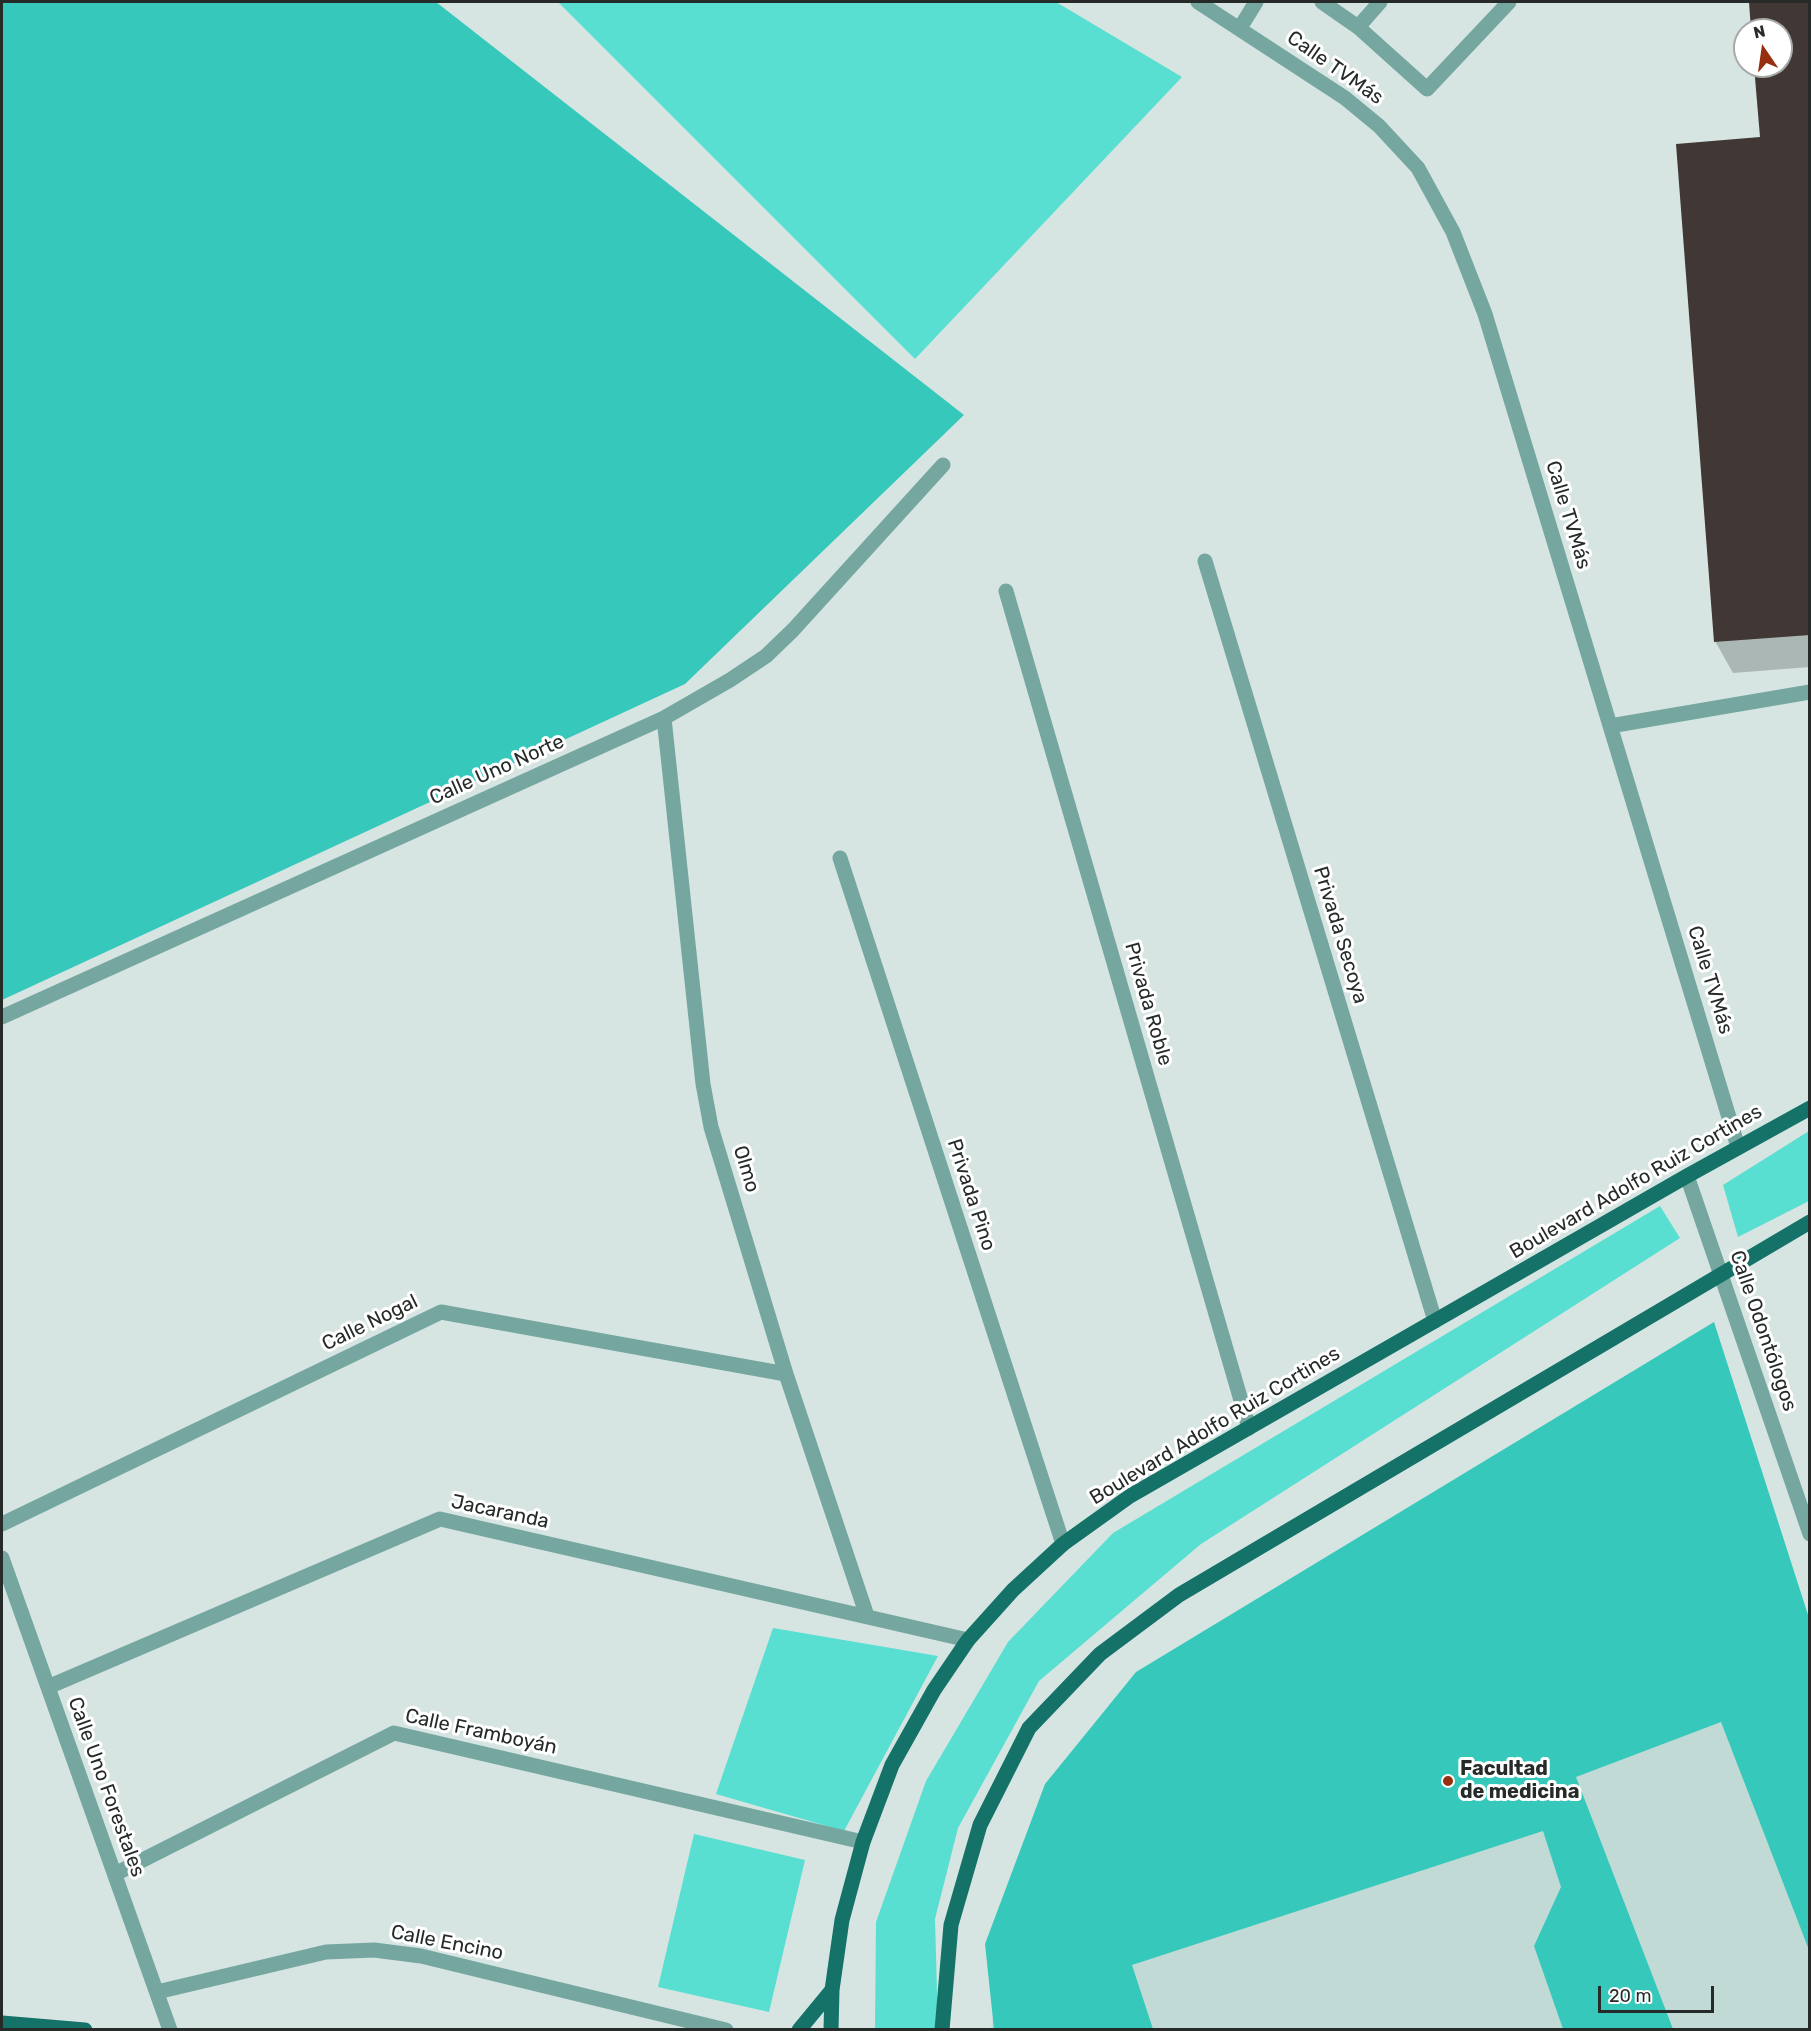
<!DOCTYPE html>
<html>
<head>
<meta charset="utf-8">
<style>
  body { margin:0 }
  #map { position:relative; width:1811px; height:2031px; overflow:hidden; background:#d6e5e2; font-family:Rubik,sans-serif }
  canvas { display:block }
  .frame { position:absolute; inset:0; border:3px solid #262b2a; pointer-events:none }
  .north { position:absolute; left:1733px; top:18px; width:60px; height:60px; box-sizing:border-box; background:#fff; border:2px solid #a8aaaa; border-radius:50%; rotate:347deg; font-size:16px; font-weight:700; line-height:24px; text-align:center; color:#262b2a }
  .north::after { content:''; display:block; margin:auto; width:21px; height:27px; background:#962e10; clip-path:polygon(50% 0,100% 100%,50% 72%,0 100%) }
  .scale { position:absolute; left:1598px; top:1986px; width:116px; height:27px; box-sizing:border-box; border:3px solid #262b2a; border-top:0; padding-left:8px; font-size:18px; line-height:21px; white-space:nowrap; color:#262b2a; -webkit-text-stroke:4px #fff; paint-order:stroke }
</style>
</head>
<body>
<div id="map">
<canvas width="1811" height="2031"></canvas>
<div class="frame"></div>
<div class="north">N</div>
<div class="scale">20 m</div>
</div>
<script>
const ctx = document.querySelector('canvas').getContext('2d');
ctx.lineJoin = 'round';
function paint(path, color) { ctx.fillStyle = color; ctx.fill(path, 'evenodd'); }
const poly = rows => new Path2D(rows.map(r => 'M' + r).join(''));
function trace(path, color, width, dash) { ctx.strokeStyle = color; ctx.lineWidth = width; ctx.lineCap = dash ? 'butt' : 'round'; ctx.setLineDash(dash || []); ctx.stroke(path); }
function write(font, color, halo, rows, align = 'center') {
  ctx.font = font + ' Rubik,sans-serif'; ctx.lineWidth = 6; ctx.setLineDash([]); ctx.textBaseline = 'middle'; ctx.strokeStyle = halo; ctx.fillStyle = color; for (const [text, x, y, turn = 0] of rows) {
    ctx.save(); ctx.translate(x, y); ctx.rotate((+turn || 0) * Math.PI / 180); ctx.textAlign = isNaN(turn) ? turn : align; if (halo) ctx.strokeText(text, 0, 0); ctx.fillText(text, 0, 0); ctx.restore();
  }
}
paint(poly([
  [1714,1322,1809,1658,1809,2029,991,2030,1009,1900,1162,1662]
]), '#c2dad6');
paint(poly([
  [558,2,1056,2,1182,77,915,359],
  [1809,1131,1809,1201,1738,1237,1723,1185],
  [1660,1206,1680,1238,1201,1544,1039,1681,958,1828,935,1919,938,2029,875,2030,876,1922,926,1781,1008,1642,1113,1533],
  [773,1628,938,1656,844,1831,716,1794],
  [694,1834,805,1860,769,2012,658,1987]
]), '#58dfd1');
paint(poly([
  [2,2,436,2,964,415,685,684,2,1000],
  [1714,1322,1809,1618,1809,1950,1721,1722,1576,1777,1673,2029,1563,2029,1534,1946,1561,1887,1543,1831,1132,1965,1153,2029,994,2029,985,1944,1045,1784,1136,1672]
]), '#36c9bb');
paint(poly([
  [1751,2,1810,2,1810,667,1733,673,1715,641,1761,139,1756,66,1781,66,1781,30,1753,30]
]), '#0003');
paint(poly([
  [1749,2,1810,2,1810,635,1714,642,1676,144,1760,137,1754,66,1781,66,1781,30,1751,30]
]), '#413734');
trace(poly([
  [1198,2,1345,98,1379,126,1418,168,1453,232,1485,314,1738,1147],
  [1322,2,1358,27,1427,89,1509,2],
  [1358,27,1380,2],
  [1240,28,1256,2],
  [1205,561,1435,1321],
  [1006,591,1249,1428],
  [664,718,703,1084,711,1127,786,1374,867,1616],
  [1610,726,1810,692],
  [840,858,1063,1544],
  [2,1017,664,718,730,680,766,656,793,630,943,465],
  [1687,1176,1810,1534],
  [2,1524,441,1312,786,1374],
  [2,1558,170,2030],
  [48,1687,440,1519,968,1640],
  [115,1874,394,1733,863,1842],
  [157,1992,326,1952,374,1950,421,1956,726,2030]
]), '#75a7a0', 15);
trace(poly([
  [2,2023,85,2030],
  [799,2030,832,1990],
  [831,2030,832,1990,842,1920,863,1842,892,1765,934,1690,968,1640,1013,1590,1063,1544,1130,1496,1687,1176,1810,1108],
  [942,2030,951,1925,980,1825,1029,1728,1100,1654,1179,1595,1810,1222]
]), '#147269', 15);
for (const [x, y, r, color] of [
  [1448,1781,6,"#962e10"]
]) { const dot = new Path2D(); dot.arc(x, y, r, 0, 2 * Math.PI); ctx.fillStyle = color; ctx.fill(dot); trace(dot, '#fff', 2); }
write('20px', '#262b2a', '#fff', [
  ["Calle TVMás",1335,68,35],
  ["Calle TVMás",1568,515,73],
  ["Calle Uno Norte",497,770,-24],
  ["Privada Secoya",1340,935,73],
  ["Calle TVMás",1710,980,73],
  ["Privada Roble",1148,1004,74],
  ["Olmo",746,1169,73],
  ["Boulevard Adolfo Ruiz Cortines",1636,1182,-30],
  ["Privada Pino",971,1195,72],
  ["Calle Nogal",370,1323,-26],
  ["Calle Odontólogos",1763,1331,71],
  ["Boulevard Adolfo Ruiz Cortines",1215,1426,-31],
  ["Jacaranda",500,1512,12],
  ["Calle Framboyán",481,1732,12],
  ["Calle Uno Forestales",106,1787,70],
  ["Calle Encino",447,1943,11]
]);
write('bold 20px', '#262b2a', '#fff', [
  ["Facultad",1460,1769],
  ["de medicina",1460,1792]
], 'left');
</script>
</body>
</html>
